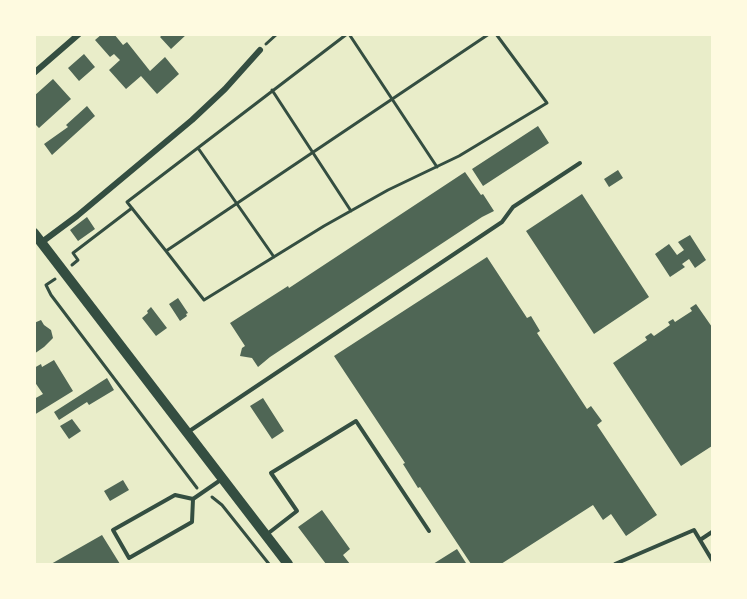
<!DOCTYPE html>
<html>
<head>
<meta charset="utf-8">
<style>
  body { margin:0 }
  #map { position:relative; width:747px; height:599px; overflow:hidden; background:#e9edc9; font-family:Poppins,sans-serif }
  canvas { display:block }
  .frame { position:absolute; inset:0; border:36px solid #fefae0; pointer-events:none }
</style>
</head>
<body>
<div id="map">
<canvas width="747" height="599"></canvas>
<div class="frame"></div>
</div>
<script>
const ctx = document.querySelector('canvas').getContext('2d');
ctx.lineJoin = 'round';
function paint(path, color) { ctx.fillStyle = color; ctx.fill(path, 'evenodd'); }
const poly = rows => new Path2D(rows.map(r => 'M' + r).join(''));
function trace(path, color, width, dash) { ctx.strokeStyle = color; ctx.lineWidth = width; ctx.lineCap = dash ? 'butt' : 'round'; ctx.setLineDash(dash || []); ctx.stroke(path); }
paint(poly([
  [102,34,114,34,123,45,127,42,150,71,165,57,179,74,157,94,141,76,126,89,109,70,120,60,114,54,110,57,95,40],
  [163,34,187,34,171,49,160,37],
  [84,54,95,67,79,81,68,68],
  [53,79,71,99,39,128,34,123,34,96],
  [87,106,95,116,52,155,44,144,68,127,66,125],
  [538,126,549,143,483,186,472,169],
  [618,170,623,178,609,187,604,179],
  [465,172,481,195,483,194,494,211,482,217,270,357,258,367,252,358,240,356,242,348,245,346,230,323,288,286,289,288],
  [582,194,649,297,594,334,526,231],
  [87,217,95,229,78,241,70,230],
  [690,235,706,260,695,268,689,259,682,264,685,267,670,277,655,254,669,244,677,255,684,250,678,242],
  [487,257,527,318,531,316,540,331,537,333,587,409,591,406,602,421,597,425,657,515,626,536,611,514,603,520,593,505,501,564,471,564,420,487,418,488,403,464,405,463,334,356],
  [178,298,188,313,186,314,187,316,180,321,169,304],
  [696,304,712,327,712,446,681,466,613,363,647,340,645,337,651,333,654,336,670,325,668,322,673,319,675,322,692,311,690,308],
  [151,307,167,328,156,336,142,318,148,313,147,311],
  [41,320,44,325,51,330,53,338,44,347,34,354,34,323],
  [54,360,73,391,34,415,34,399,43,394,34,381,34,368,41,364,42,367],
  [107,378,114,390,89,405,87,402,59,420,54,412],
  [263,398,284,431,272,439,250,406],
  [72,419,81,431,69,439,60,426],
  [123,480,129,490,110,501,104,491],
  [322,510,350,549,343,555,350,564,326,564,298,527],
  [102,535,120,564,51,564],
  [457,549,466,563,463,564,433,564]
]), '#4f6655');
trace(poly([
  [347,34,127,202,166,251,489,34],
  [349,34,437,167],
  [266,44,277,34],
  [272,90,351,211],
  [198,148,274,257],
  [166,251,204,300,324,226,388,190,459,156,547,103,496,34],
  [72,265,78,260,73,253,132,208],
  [55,279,46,285,51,295,197,488],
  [212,497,222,505,269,564]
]), '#344e41', 3);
trace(poly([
  [188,432,502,222,513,207,580,163],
  [193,499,192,522,129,558,113,530,175,495,193,499,222,479],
  [266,535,297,511,271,473,356,421,429,531],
  [700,540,712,532],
  [615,564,694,530,712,560]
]), '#344e41', 4);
trace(poly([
  [34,73,79,34],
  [42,242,77,216,192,120,225,89,260,50]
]), '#344e41', 6);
trace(poly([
  [34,233,288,564]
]), '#344e41', 10);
</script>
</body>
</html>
